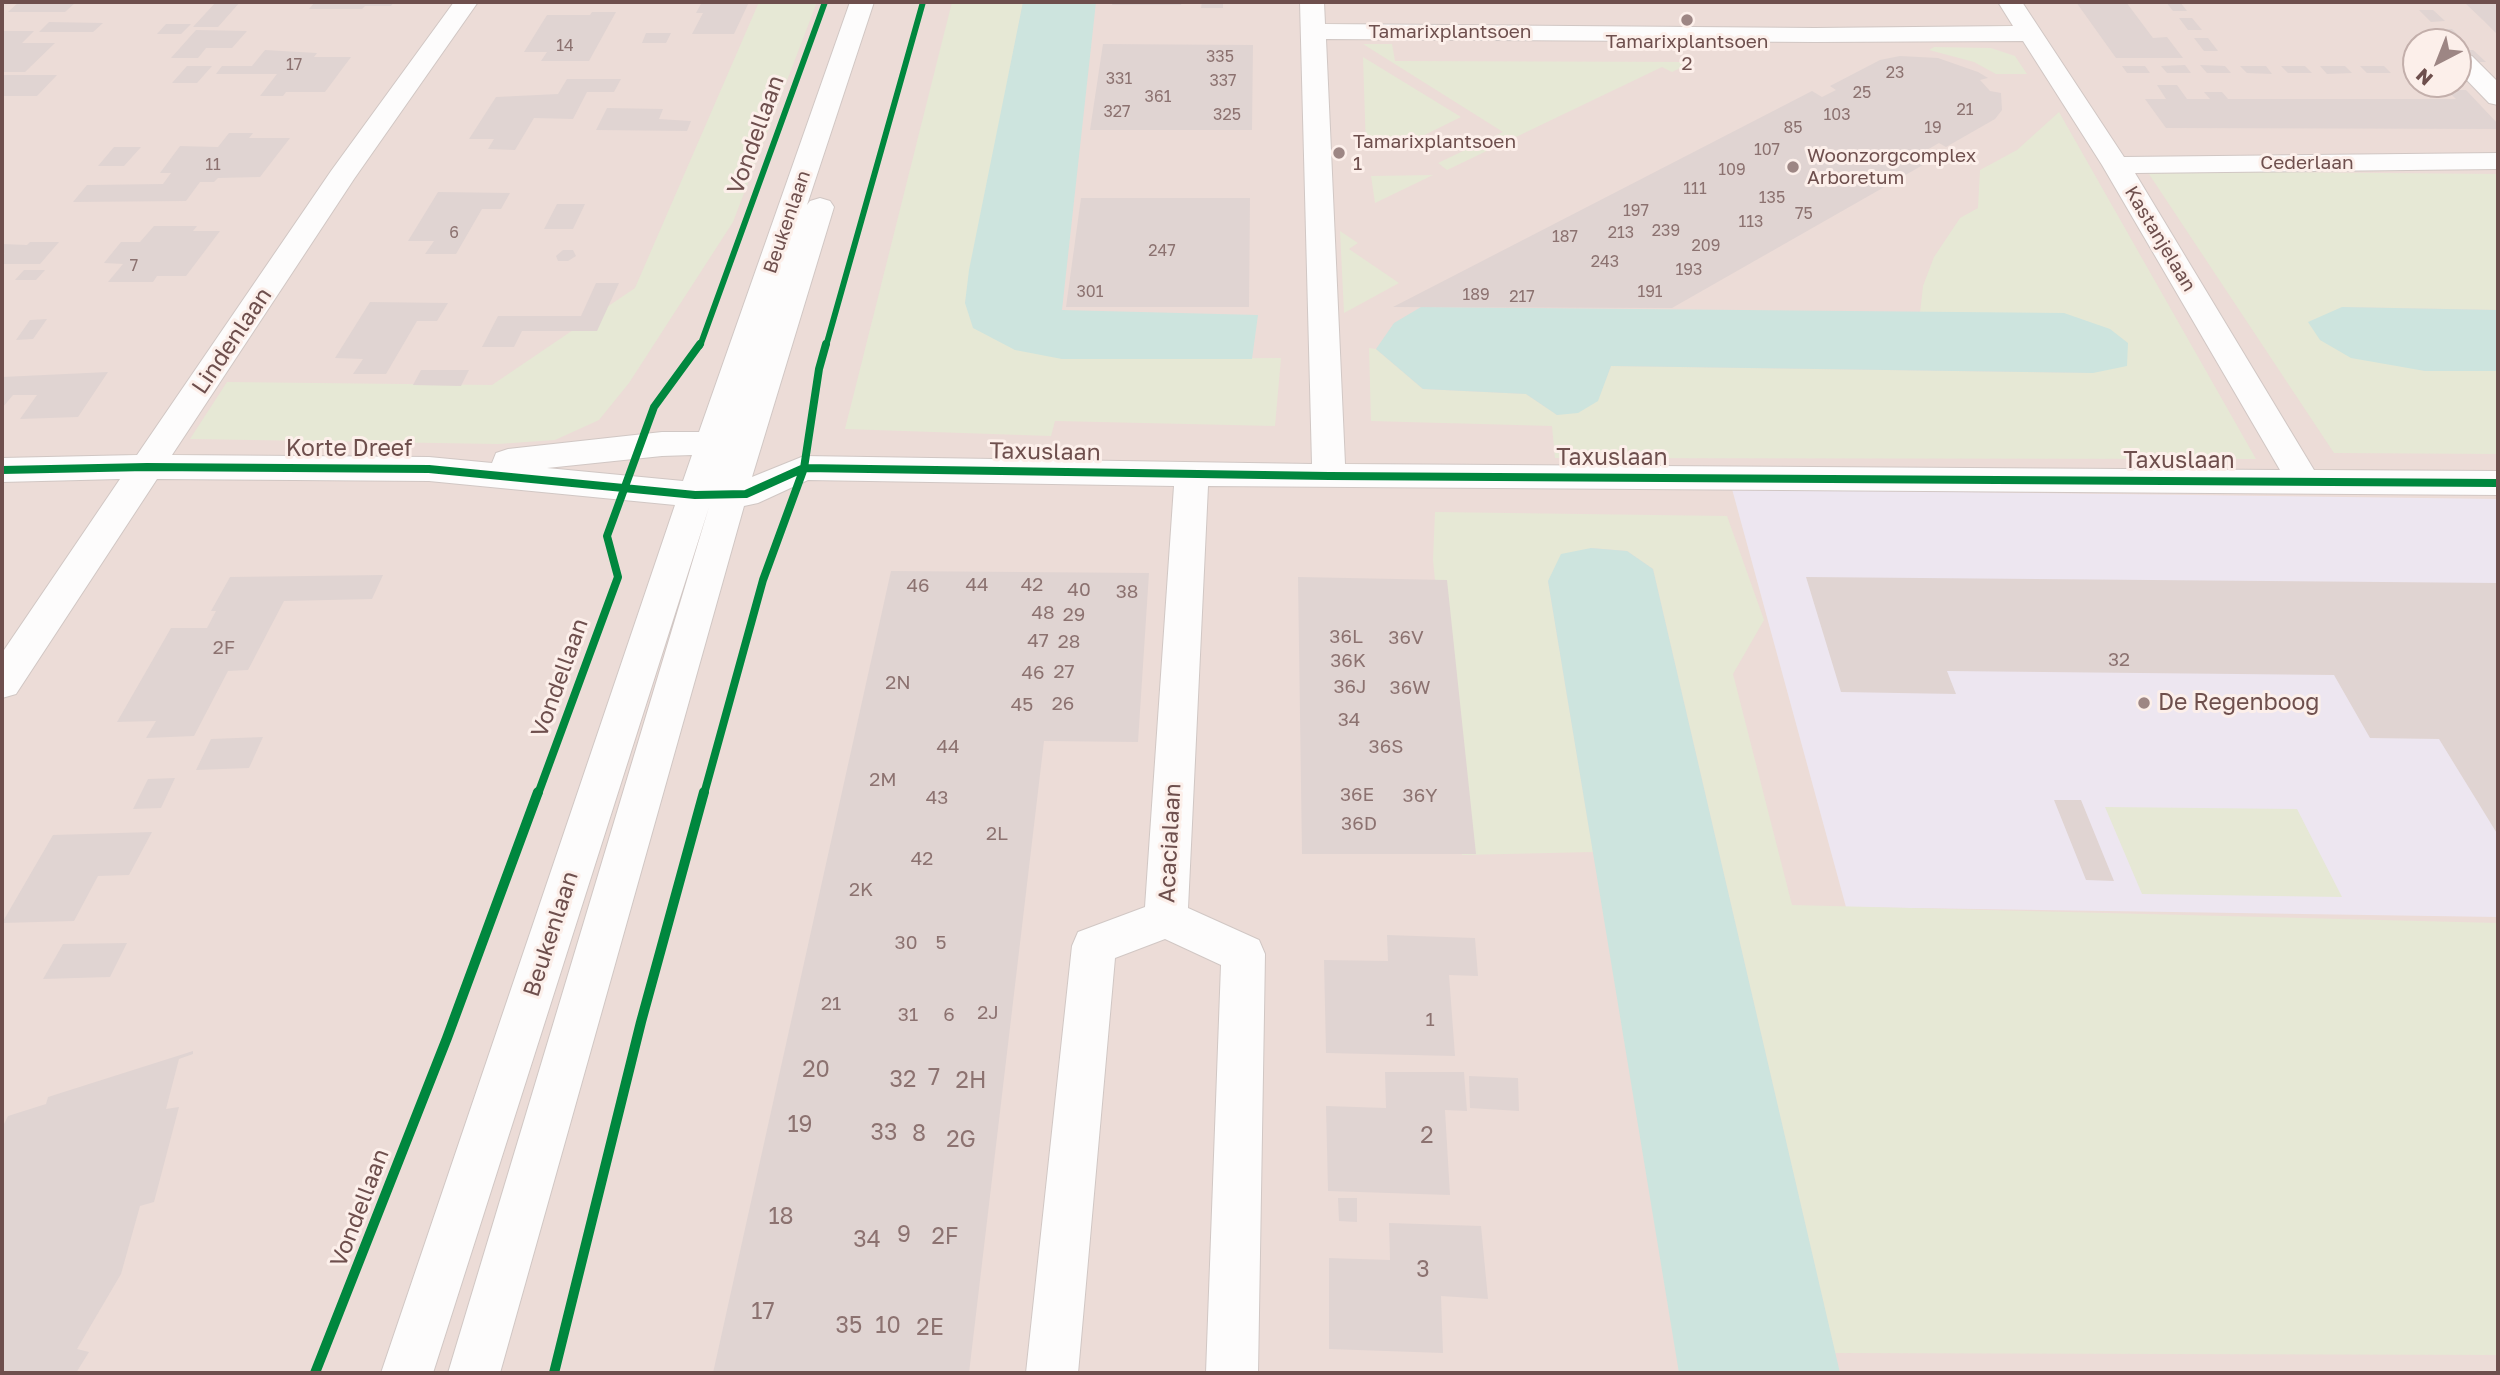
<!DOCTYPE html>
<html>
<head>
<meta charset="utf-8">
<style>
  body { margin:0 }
  #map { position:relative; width:2500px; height:1375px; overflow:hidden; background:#f4ece9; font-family:"Golos Text",sans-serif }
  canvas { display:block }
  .frame { position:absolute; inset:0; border:4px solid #6e4f4d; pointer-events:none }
  .north { position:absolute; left:2402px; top:28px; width:70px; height:70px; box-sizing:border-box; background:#fcefea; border:2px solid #c3afab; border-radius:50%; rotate:222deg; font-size:19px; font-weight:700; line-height:28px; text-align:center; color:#6e4f4d }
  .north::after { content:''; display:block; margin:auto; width:24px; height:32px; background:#9d8684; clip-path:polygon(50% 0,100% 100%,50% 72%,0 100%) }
</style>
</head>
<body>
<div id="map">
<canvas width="2500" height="1375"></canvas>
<div class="frame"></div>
<div class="north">N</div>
</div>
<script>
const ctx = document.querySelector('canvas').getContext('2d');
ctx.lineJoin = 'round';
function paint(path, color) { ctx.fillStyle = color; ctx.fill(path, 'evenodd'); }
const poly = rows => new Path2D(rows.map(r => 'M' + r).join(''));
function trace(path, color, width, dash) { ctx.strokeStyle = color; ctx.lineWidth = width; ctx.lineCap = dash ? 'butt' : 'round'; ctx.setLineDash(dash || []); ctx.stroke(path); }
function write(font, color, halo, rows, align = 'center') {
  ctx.font = font + ' "Golos Text",sans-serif'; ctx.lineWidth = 6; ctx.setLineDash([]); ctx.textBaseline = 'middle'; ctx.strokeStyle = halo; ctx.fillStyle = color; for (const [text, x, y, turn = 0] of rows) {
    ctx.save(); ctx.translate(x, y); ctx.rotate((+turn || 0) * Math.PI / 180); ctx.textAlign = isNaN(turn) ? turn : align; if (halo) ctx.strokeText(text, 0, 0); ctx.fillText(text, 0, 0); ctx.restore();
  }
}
paint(poly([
  [2,2,2498,2,2498,1373,2,1373],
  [2416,42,2458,42,2458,84,2416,84]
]), '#ecdcd7');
paint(poly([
  [1732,489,2498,499,2498,917,1846,907]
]), '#ede6f0');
paint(poly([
  [759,2,817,2,733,222,629,383,599,420,555,440,498,444,190,439,227,382,492,385,635,288],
  [952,2,1023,2,965,303,1062,359,1281,358,1275,426,1055,421,1051,436,845,429],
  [1363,44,1392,44,1395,61,1693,62,1672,72,1662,67,1447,170,1438,163,1503,132],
  [1934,47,1991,48,2015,56,2027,74,1996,74,1974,62,1929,50],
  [1363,57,1461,117,1394,150,1366,149],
  [2059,112,2256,459,1555,458,1552,426,1371,421,1369,348,1376,349,1423,389,1526,394,1557,415,1597,401,1611,366,2093,373,2064,313,1920,313,1923,286,1934,257,1960,218,1978,208,1980,170,2017,150],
  [2147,171,2498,174,2498,310,2342,307,2320,340,2425,371,2498,371,2498,454,2334,453],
  [1433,175,1375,203,1371,176],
  [1340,231,1358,243,1349,249,1399,283,1344,313],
  [1435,512,1727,516,1764,620,1733,674,1792,905,2498,923,2498,1355,1835,1353,1653,569,1627,551,1591,548,1548,581,1593,852,1462,855,1433,560],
  [2105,807,2297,809,2342,897,2142,894]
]), '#e6e8d5');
paint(poly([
  [1023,2,1096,2,1062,310,1258,315,1252,359,1062,359,1015,350,973,328,965,303,969,270],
  [1421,307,2064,313,2110,329,2128,343,2127,366,2093,373,1611,366,1598,401,1578,413,1557,415,1526,394,1423,389,1376,349,1394,323],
  [2342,307,2498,310,2498,371,2425,371,2351,358,2320,340,2308,322],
  [1591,548,1627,551,1653,569,1840,1373,1679,1373,1548,581,1561,554]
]), '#cde4de');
paint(poly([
  [19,2,76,2,65,12,8,12],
  [216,2,240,2,218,27,193,27],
  [315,2,394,2,391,6,365,6,362,9,309,9],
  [702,2,749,2,734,34,692,34,703,13,696,13],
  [1113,2,1182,2,1181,5,1112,5],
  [1202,2,1223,2,1223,8,1201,8],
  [2076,2,2126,2,2153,38,2167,37,2183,58,2116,58],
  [2166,2,2180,2,2187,11,2173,11],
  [2464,2,2498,2,2498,35,2484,21],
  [2419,10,2433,10,2445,21,2431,22],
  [592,12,616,12,589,61,541,61,547,52,524,52,547,15,590,15],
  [2179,18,2192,18,2202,30,2188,30],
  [49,22,103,23,93,32,39,32],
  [166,24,191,24,181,34,157,34],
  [2439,29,2452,29,2465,42,2452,42],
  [196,30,247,31,232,48,206,48,198,58,171,58],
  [2,31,34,31,22,43,55,43,25,72,2,72],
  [646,33,671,33,666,43,642,43],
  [2194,38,2208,38,2218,51,2204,51],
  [1103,44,1253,45,1252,130,1090,130],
  [265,50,317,53,314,57,351,57,325,92,286,92,283,96,260,96,277,74,216,74,222,66,252,66],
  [2459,50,2473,50,2486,62,2472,62],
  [1900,56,1938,58,1978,72,1988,78,1980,80,1990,91,2001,93,2002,110,1995,119,1946,147,1939,143,1925,151,1937,157,1672,308,1393,307,1812,91,1822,97,1836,90,1830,86,1880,60],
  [2185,65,2191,73,2167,73,2161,66],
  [2200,65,2225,66,2231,73,2207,73],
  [187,66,212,66,197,83,172,83],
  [2122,66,2145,66,2150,73,2127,73],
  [2240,66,2266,66,2272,74,2247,73],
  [2281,66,2305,66,2312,73,2288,73],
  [2320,66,2345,66,2352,73,2327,74],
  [2360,66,2384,66,2391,73,2367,73],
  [4,75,57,75,37,96,2,96],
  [567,79,621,79,614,92,587,92,573,119,534,118,515,150,488,149,494,139,469,139,496,97,558,94],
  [2157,85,2177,85,2187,99,2210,99,2204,92,2222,92,2228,99,2456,99,2447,90,2466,90,2498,124,2498,129,2166,128,2145,99,2166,99],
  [607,108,663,109,659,119,691,121,687,131,596,130],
  [229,133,253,133,249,138,290,138,260,177,218,178,214,182,200,182,186,201,73,202,87,185,163,184,171,173,160,173,180,146,218,147],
  [114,147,141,147,124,166,98,166],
  [438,192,510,193,501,209,482,209,456,254,425,254,434,241,408,241],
  [1081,198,1250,198,1249,307,1066,307],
  [557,204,585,204,573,229,544,229],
  [154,226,197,226,193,231,220,231,186,276,157,276,153,282,108,282,123,264,104,263,112,253,121,242,140,242],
  [30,242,59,242,40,264,2,264,2,255,5,253,2,253,2,244,27,245],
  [563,250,573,250,576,256,568,261,558,261,556,256],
  [24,270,45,270,36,280,15,280],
  [596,283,619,283,597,331,522,331,514,347,482,347,498,316,581,316],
  [370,302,448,303,437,321,417,321,386,374,353,374,363,359,335,358],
  [47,319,33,339,16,340,30,320],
  [421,370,469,370,461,386,413,385],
  [108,372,78,417,20,419,37,395,13,395,2,408,2,377],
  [891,571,1149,573,1138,742,1044,741,969,1373,713,1373],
  [383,575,372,599,284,601,248,670,228,671,194,736,146,738,156,721,117,722,171,628,207,628,216,611,211,611,230,577],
  [1298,577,1447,580,1476,854,1302,854],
  [1806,577,2498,583,2498,835,2439,739,2370,738,2334,675,1947,671,1956,694,1841,692],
  [263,737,249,768,196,770,211,739],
  [175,778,161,808,133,809,148,779],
  [2054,800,2081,800,2114,881,2086,880],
  [152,832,129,875,98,876,74,921,2,923,53,835],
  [1387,935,1475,938,1478,976,1449,975,1455,1056,1326,1053,1324,960,1388,961],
  [127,943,110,977,43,979,63,944],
  [193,1051,193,1054,179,1059,166,1109,179,1107,154,1202,140,1206,121,1274,77,1349,89,1352,76,1373,2,1373,2,1128,8,1116,46,1104,48,1097],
  [1385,1072,1464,1072,1467,1111,1445,1110,1450,1195,1328,1191,1326,1106,1386,1108],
  [1469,1076,1518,1078,1519,1111,1470,1108],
  [1338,1198,1357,1198,1357,1222,1339,1221],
  [1389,1223,1481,1226,1488,1299,1441,1296,1443,1353,1329,1349,1329,1258,1390,1260]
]), '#e0d4d2');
const minor = poly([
  [454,2,478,2,354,179,172,455,429,457,492,463,496,453,508,449,662,432,699,432,850,2,874,2,807,205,810,201,820,198,830,201,834,207,752,477,804,456,1312,464,1300,2,1324,2,1325,24,1815,28,2013,26,1998,2,2022,2,2124,157,2498,153,2498,169,2135,173,2314,470,2498,471,2498,495,1208,486,1188,908,1259,940,1265,954,1258,1373,1206,1373,1221,965,1165,939,1115,958,1078,1373,1026,1373,1072,946,1078,932,1145,907,1174,486,808,480,758,503,744,506,500,1373,448,1373,709,507,433,1373,381,1373,675,505,429,481,157,479,16,694,2,698,2,653,120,479,2,482,2,458,137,455,331,171,454,2],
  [1326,39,1815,42,2023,41,2102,165,2280,470,1345,464,1326,39],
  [692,455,683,481,547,468,662,456,692,455],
  [2463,53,2472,56,2498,82,2498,105,2489,103,2458,71,2458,55,2463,53]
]);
trace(minor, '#d1c7c4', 2);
paint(minor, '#fdfcfc');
trace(poly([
  [700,346,825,2],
  [826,346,923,2]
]), '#00873e', 6);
trace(poly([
  [2,470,147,467,429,469,695,495,746,494,804,468,1329,476,2498,483],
  [538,794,618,577,607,536,654,407,700,344],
  [704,794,763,580,804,468,819,369,826,344]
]), '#00873e', 8);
trace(poly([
  [315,1373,447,1038,538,792],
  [554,1373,641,1022,704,792]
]), '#00873e', 10);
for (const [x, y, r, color] of [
  [1687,20,7,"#9d8684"],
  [1339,153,7,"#9d8684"],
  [1793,167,7,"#9d8684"],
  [2144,703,7,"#9d8684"]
]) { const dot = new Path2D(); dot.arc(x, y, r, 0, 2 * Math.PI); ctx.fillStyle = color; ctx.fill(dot); trace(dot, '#fcefea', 2.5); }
write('16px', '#8c7270', null, [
  ["14",565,46],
  ["335",1220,57],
  ["17",294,65],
  ["23",1895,73],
  ["331",1119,79],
  ["337",1223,81],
  ["25",1862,93],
  ["361",1158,97],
  ["21",1965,110],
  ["327",1117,112],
  ["325",1227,115],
  ["103",1837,115],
  ["85",1793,128],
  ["19",1933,128],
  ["107",1767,150],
  ["11",213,165],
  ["109",1732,170],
  ["111",1695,189],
  ["135",1772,198],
  ["197",1636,211],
  ["75",1804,214],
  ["113",1751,222],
  ["239",1666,231],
  ["6",454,233],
  ["213",1621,233],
  ["187",1565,237],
  ["209",1706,246],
  ["247",1162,251],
  ["243",1605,262],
  ["7",134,266],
  ["193",1689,270],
  ["301",1090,292],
  ["191",1650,292],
  ["189",1476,295],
  ["217",1522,297]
]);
write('19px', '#6e4f4d', '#fcefea', [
  ["Tamarixplantsoen",1450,32],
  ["Cederlaan",2307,163],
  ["Beukenlaan",787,222,-71],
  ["Kastanjelaan",2160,239,59]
]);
write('19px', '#6e4f4d', '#fcefea', [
  ["Tamarixplantsoen",1687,42,"center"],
  ["2",1687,64,"center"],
  ["Tamarixplantsoen",1353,142],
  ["1",1353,164],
  ["Woonzorgcomplex",1807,156],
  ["Arboretum",1807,178]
], 'left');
write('19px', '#8c7270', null, [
  ["44",977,585],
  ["42",1032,585],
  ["46",918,586],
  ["40",1079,590],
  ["38",1127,592],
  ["48",1043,613],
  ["29",1074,615],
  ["36L",1346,637],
  ["36V",1406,638],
  ["47",1038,641],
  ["28",1069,642],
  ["2F",224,648],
  ["32",2119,660],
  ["36K",1348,661],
  ["27",1064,672],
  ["46",1033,673],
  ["2N",898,683],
  ["36J",1350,687],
  ["36W",1410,688],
  ["26",1063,704],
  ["45",1022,705],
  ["34",1349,720],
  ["44",948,747],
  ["36S",1386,747],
  ["2M",883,780],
  ["36E",1357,795],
  ["36Y",1420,796],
  ["43",937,798],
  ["36D",1359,824],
  ["2L",997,834],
  ["42",922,859],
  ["2K",861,890],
  ["30",906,943],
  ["5",941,943],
  ["21",831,1004],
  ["2J",988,1013],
  ["31",908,1015],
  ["6",949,1015],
  ["1",1430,1020]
]);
write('23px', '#6e4f4d', '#fcefea', [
  ["Vondellaan",756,135,-70],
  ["Lindenlaan",232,341,-56],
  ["Korte Dreef",349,449],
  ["Taxuslaan",1045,452,1],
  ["Taxuslaan",1612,458],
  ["Taxuslaan",2179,461],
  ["Vondellaan",560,678,-70],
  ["Acacialaan",1170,843,-87],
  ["Beukenlaan",551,934,-72],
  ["Vondellaan",360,1208,-69]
]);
write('23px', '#6e4f4d', '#fcefea', [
  ["De Regenboog",2158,703]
], 'left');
write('23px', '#8c7270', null, [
  ["20",816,1070],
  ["7",934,1078],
  ["32",903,1080],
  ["2H",971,1081],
  ["19",800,1125],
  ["33",884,1133],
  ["8",919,1134],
  ["2",1427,1136],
  ["2G",961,1140],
  ["18",781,1217],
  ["9",904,1235],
  ["2F",945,1237],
  ["34",867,1240],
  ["3",1423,1270],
  ["17",763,1312],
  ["35",849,1326],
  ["10",888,1326],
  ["2E",930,1328]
]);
</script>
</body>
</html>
